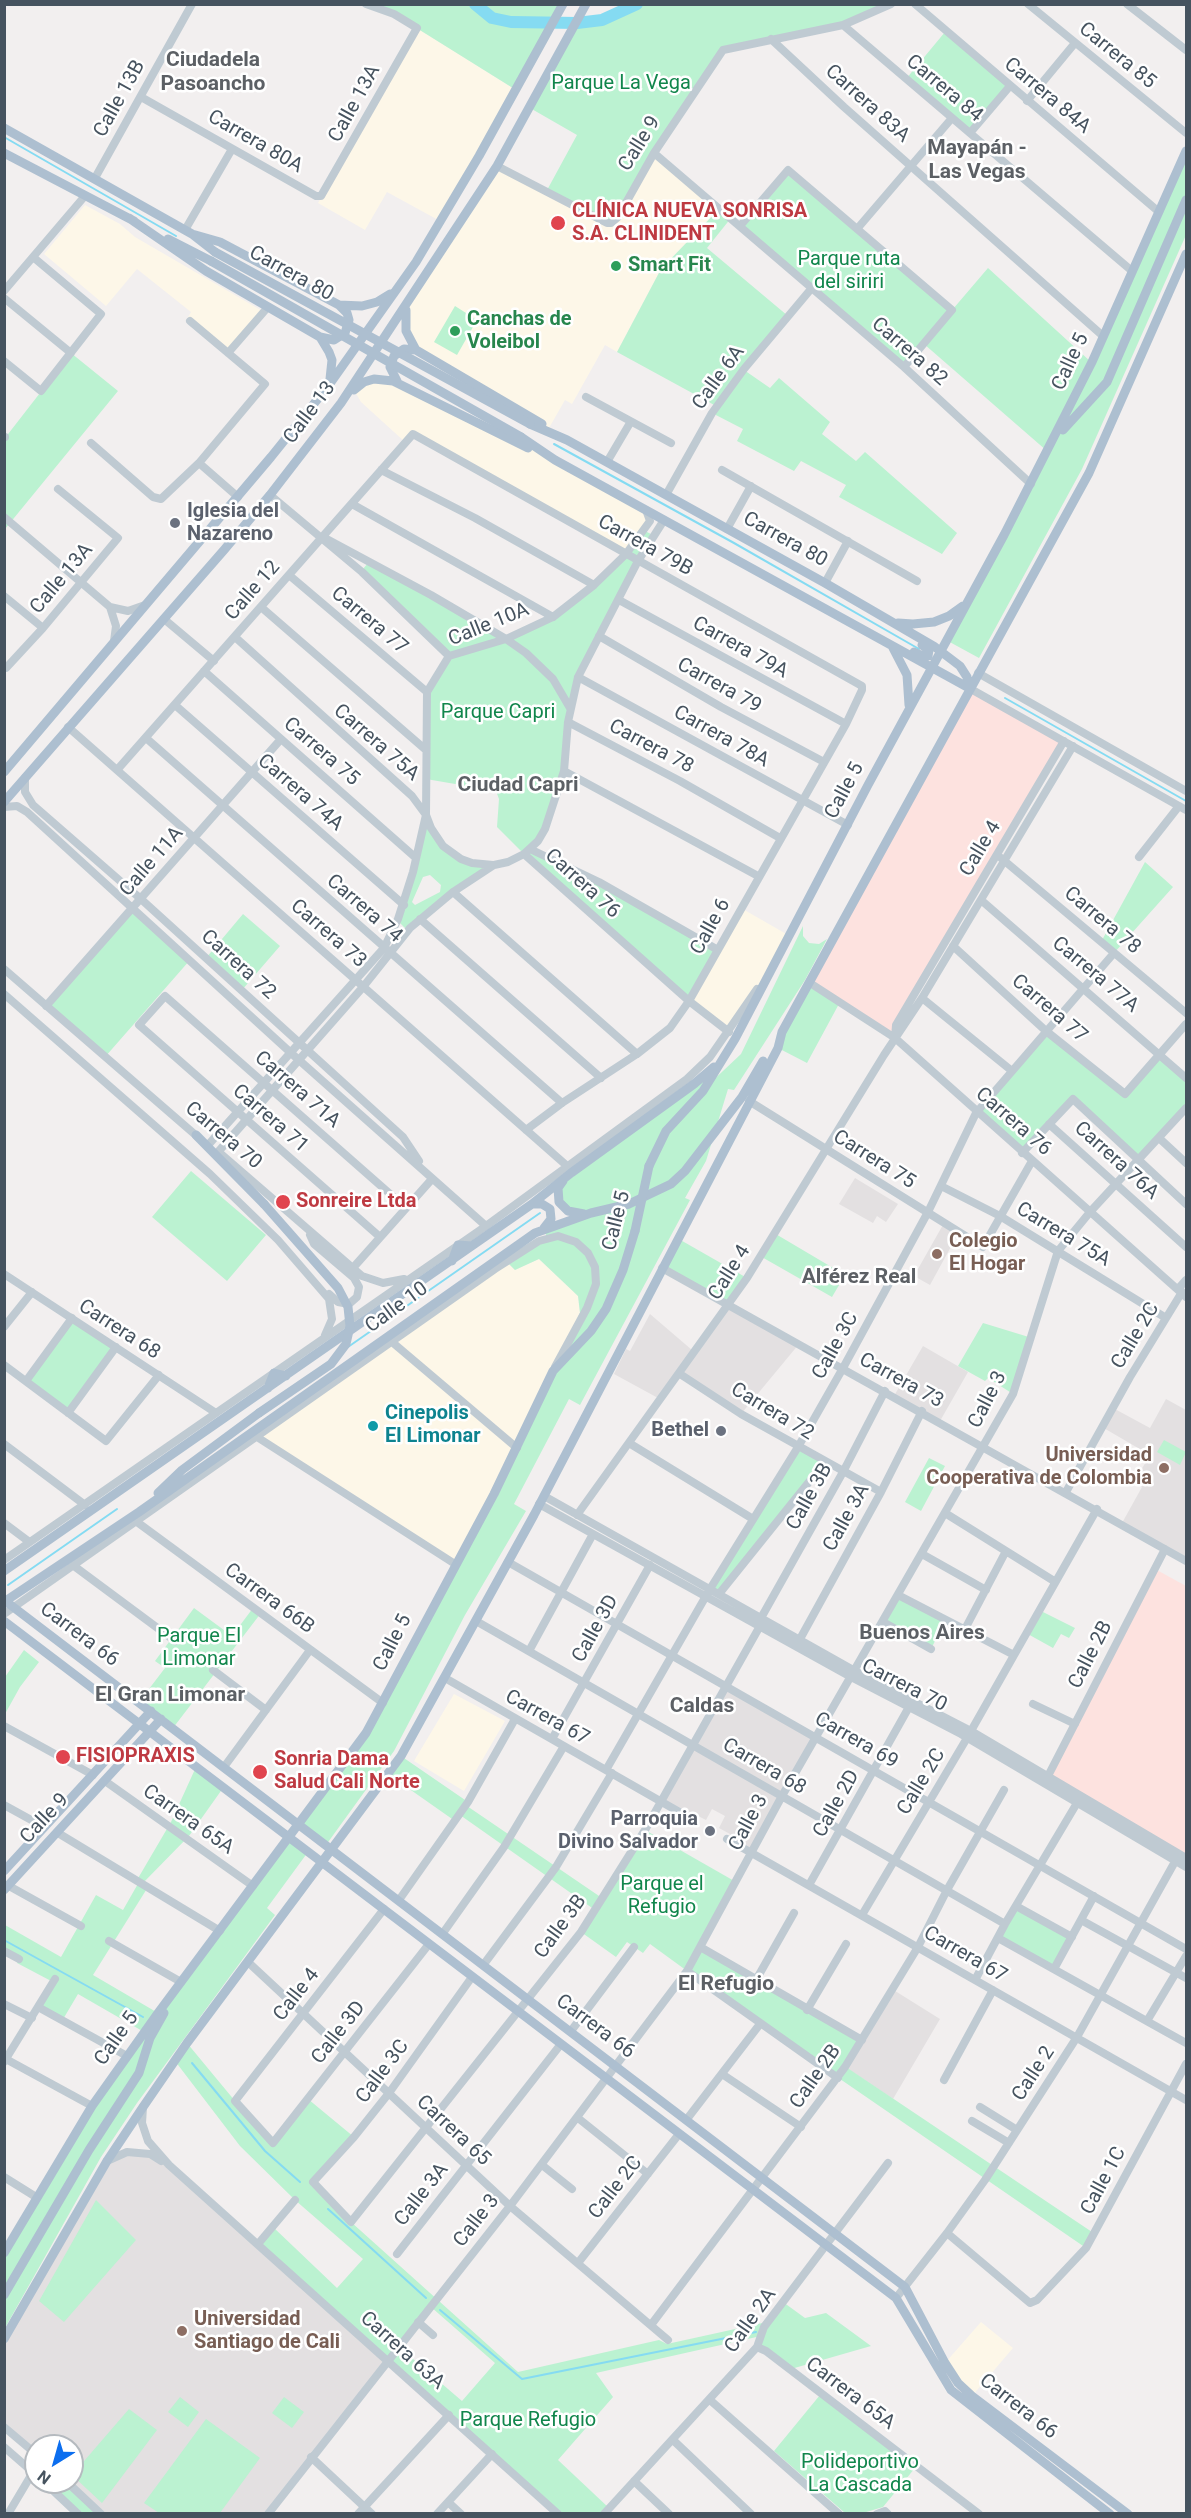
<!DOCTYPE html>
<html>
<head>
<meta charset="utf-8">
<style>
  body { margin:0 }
  #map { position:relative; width:1191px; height:2518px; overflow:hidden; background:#f2efef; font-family:Roboto,sans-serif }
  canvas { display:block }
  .frame { position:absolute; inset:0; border:6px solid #46535f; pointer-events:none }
  .north { position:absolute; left:24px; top:2434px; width:60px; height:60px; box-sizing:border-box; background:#fff; border:2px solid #b5babf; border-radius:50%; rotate:217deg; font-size:16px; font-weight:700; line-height:24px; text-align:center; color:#46535f }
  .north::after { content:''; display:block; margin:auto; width:21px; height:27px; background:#0c6eef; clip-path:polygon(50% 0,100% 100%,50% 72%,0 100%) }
</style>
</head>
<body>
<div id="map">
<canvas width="1191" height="2518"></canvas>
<div class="frame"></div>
<div class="north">N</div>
</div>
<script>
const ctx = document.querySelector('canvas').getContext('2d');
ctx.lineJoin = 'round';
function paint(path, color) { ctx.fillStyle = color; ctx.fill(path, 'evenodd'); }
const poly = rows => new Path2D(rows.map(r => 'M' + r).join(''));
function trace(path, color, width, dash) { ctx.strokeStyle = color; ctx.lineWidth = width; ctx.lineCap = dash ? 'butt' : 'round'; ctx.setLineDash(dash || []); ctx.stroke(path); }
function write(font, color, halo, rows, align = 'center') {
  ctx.font = font + ' Roboto,sans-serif'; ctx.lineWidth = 5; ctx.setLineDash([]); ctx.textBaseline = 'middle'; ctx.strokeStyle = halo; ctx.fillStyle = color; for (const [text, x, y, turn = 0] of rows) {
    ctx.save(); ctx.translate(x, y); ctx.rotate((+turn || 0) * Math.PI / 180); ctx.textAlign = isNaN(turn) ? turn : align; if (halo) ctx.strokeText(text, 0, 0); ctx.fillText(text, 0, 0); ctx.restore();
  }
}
paint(poly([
  [417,28,516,90,440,221,387,192,365,230,318,203],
  [654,153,719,209,661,269,617,352,605,345,572,404,565,400,549,428,411,344,406,309,497,166,607,223],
  [85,205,120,224,135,237,264,312,228,353,187,319,191,312,137,269,106,306,44,254],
  [379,378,555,460,650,516,626,554,413,434,405,442,361,402,354,390],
  [741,908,788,935,772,966,729,1032,689,1001],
  [539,1259,578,1296,580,1313,455,1564,257,1437,506,1261,515,1270],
  [454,1694,505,1721,464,1791,414,1761],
  [981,2322,1013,2348,972,2396,945,2363]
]), '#fdf7e8');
paint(poly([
  [855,1178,898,1204,886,1222,877,1216,873,1223,839,1204],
  [944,1223,959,1232,930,1285,914,1276],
  [729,1306,799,1344,741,1414,680,1374],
  [650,1314,692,1350,658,1398,614,1374,626,1349,630,1351],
  [923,1346,968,1372,940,1421,894,1396],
  [1166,1399,1186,1410,1186,1561,1122,1523,1142,1487,1134,1482,1150,1455,1102,1427,1113,1408,1150,1428],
  [726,1686,817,1737,752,1854,727,1839,730,1834,719,1828,725,1816,712,1809,706,1820,698,1816,695,1821,661,1801],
  [892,1989,940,2019,893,2099,845,2067],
  [127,2152,150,2154,169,2165,388,2360,268,2513,101,2513,72,2482,72,2446,36,2446,36,2454,5,2427,5,2339,107,2161]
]), '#e3e0e1');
paint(poly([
  [969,688,1064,741,890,1035,810,983],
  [1155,1569,1186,1586,1186,1858,1048,1776]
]), '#fde2df');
paint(poly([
  [366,5,563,5,516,90,394,14],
  [637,5,891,5,843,25,723,50,611,223,546,192,577,135,530,108,577,23,602,20],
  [945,32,1010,86,970,133,906,79],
  [1186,151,1186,235,1082,469,979,658,946,640,1047,451,924,344,904,367,740,226,788,170,953,309,988,268,1091,362],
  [719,209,731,218,707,248,788,316,744,370,770,388,779,378,830,422,822,434,856,461,865,452,957,533,942,554,839,497,846,485,801,461,794,471,737,441,743,429,712,413,716,406,617,352,661,269],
  [455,306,477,320,457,355,434,342],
  [71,353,118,391,5,529,5,438],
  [645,531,651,534,578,677,564,771,545,829,531,849,718,950,689,1001,524,854,497,827,499,799,496,791,426,779,427,692,449,656,363,569,368,563,506,638,553,617,594,585],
  [426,815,436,838,461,859,494,865,405,928,400,923],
  [430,875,441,885,440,892,415,905,412,902,423,877],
  [1145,862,1173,887,1114,953,1101,942],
  [133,908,190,960,105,1057,46,1006],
  [243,914,280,946,242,990,206,958],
  [803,926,803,936,809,943,819,944,827,939,805,980,734,1090,728,1089,706,1161,685,1198,690,1200,580,1405,569,1399,514,1504,526,1511,465,1615,394,1751,326,1845,299,1824,366,1733,494,1494,580,1313,578,1296,539,1259,515,1270,506,1261,547,1238,544,1228,587,1214,568,1211,558,1188,706,1075,706,1087,741,1054],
  [810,983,840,1002,807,1063,778,1048],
  [1046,1031,1125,1093,1160,1053,1186,1078,1186,1108,1139,1161,1073,1099,1022,1153,976,1113],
  [191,1171,266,1235,227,1281,152,1217],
  [774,1233,845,1275,832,1297,760,1256],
  [677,1238,747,1278,729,1306,667,1270],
  [72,1318,116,1347,68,1413,26,1381],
  [983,1323,1032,1338,1013,1394,988,1378,985,1381,958,1366],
  [1164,1440,1186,1452,1180,1465,1157,1452],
  [798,1447,825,1462,719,1594,710,1589],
  [929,1458,945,1466,921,1511,905,1502],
  [898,1595,946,1619,931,1649,883,1622],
  [194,1608,232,1636,253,1608,261,1613,173,1728,139,1702,165,1668,155,1661],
  [1039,1610,1075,1628,1069,1638,1061,1634,1053,1648,1026,1633],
  [24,1650,39,1662,20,1687,5,1714,5,1677],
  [401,1756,468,1802,467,1806,602,1898,645,1830,736,1882,702,1948,862,2040,846,2067,1095,2234,1086,2248,760,2024,650,1944,643,1953,627,1942,616,1957,581,1932,595,1910,460,1815,455,1821,388,1774],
  [196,1767,223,1788,189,1836,143,1883,148,1887,93,1975,158,2013,289,1838,308,1852,267,1908,275,1915,137,2103,101,2157,5,2328,5,2253,36,2196,144,2032,78,1994,62,2021,38,2007,53,1982,17,1963,19,1959,5,1951,5,1925,61,1957,96,1895,123,1910,139,1882,137,1880,171,1822],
  [1016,1906,1072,1937,1054,1969,998,1938],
  [187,2043,235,2101,273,2143,308,2099,354,2137,313,2181,351,2222,518,2372,659,2340,667,2344,767,2322,783,2302,805,2318,826,2313,871,2346,791,2369,757,2347,761,2336,596,2373,613,2397,558,2460,609,2508,604,2513,558,2513,258,2244,273,2227,337,2288,363,2259,295,2200,240,2146,175,2061],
  [431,2307,495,2363,462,2401,399,2347],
  [96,2200,136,2240,64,2322,39,2301],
  [820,2395,915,2468,883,2507,863,2513,845,2513,774,2451],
  [180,2397,199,2412,188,2427,168,2412],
  [284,2397,304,2412,292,2428,272,2413],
  [129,2409,157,2430,102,2503,72,2475],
  [206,2419,260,2458,220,2513,159,2513,144,2503],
  [44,2482,67,2482,101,2513,78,2513]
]), '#bbf2d1');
trace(poly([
  [4,137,176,236],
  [554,444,734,543,919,649],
  [1005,698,1186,801],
  [348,1347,540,1213],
  [8,1585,117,1509],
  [4,1940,143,2017],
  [192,2063,265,2151,300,2182],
  [328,2209,426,2298],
  [440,2310,522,2379,756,2332]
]), '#85dbf2', 2);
trace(poly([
  [475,4,492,18,511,22,577,23,602,20,637,4]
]), '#85dbf2', 12);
trace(poly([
  [915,4,1159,212],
  [1028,4,1186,133],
  [1127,4,1186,50],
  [843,25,1132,271],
  [771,39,844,107,1103,336],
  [141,97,316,196,321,196,417,28,394,14,366,4],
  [1027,101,1075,43],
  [970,133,1010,86],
  [654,153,904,367,1031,484],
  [497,166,607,223,611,223,618,217,654,153,723,50,843,25,891,4],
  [95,178,192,4],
  [740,226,788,170,952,310,904,367],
  [857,229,952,118],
  [185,230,232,149],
  [4,291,84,197],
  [4,298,71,353],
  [228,353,268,307],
  [4,361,41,391,101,314,33,257],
  [586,397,671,443],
  [4,437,5,437],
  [91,443,153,497,161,499,199,463,265,384,190,321],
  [607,462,630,423],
  [199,463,238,497],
  [381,470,475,518,594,585],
  [722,470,917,581],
  [270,495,362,572,449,656],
  [666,495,712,413,744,369,811,289],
  [352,504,553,617],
  [4,517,110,607,128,611,145,605],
  [727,529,751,486],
  [323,537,431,595,506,639,526,653,553,679,570,708],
  [289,575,427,692],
  [825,583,848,541],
  [4,596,43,628],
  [619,600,846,724],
  [110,607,116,626,114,641],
  [261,607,426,750],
  [164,619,214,661],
  [599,636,721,707,824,762],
  [235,637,412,796,426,815,431,828,443,846,461,859,472,863,493,865],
  [4,667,6,668,43,628,118,538,58,489],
  [204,671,416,858],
  [978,673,1186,791],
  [578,677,848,825],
  [969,688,1186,810],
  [175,705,404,905],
  [568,722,680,781,780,838],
  [68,727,566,1165],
  [146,738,562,1103],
  [117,770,413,434,862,686,862,690,846,724,689,1001,670,1028,637,1054,562,1103,526,1130],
  [564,771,758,876],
  [25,778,25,792,33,805,142,900,403,1137,419,1161],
  [4,807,17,806,27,812,291,1053,486,1226],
  [530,849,599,882,718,950],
  [524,854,689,1001,729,1032],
  [1139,857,1179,806],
  [1001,858,1186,1013],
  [453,892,637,1054],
  [981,900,1186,1078],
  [420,919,601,1078],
  [953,946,1046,1031,1125,1094,1186,1024],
  [4,969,199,1138],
  [810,983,895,1038,1186,1297],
  [4,994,210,1174,278,1240,329,1299,332,1319,325,1335],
  [922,998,1012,1071],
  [46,1006,281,739],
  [895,1038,896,1025,1064,741],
  [749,1101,983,1247,1032,1161],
  [1049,1124,1186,1247],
  [1159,1138,1186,1163],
  [209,1144,384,948,398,919,413,872,426,815,427,692,449,656,506,639,553,617,594,585,626,554,650,521,646,510],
  [218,1152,363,987,410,928,453,892,494,865,508,862,524,854,538,841,545,829,564,771,568,722,578,677,638,561,664,520],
  [1022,1153,1073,1099,1186,1204],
  [221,1154,362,1276,383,1283,404,1279],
  [941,1186,1000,1216,1166,1318],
  [310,1235,314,1244,354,1278,359,1287,357,1297,349,1304,338,1302,329,1294],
  [380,1237,139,1025,165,996,406,1208],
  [662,1268,1186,1561],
  [352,1269,432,1179],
  [4,1274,216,1413],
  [1178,1289,1186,1280],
  [4,1327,32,1292],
  [392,1342,517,1448],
  [4,1365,106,1441,159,1375],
  [680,1374,741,1414,881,1492],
  [26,1381,72,1318],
  [68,1413,116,1347],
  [257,1437,455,1564],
  [629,1443,753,1519],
  [4,1444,85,1505],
  [1066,1492,1130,1377,1182,1292],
  [544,1496,855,1671,971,1731,1186,1858],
  [539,1504,851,1677,961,1734,1186,1867],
  [945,1513,1054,1581],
  [577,1515,747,1278,884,1055,922,998,1073,746],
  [137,1522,383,1703],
  [4,1523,28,1541],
  [922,1554,986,1590],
  [4,1560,486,1226,687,1079,710,1057,757,989],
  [508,1562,1186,1949],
  [74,1566,175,1641],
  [719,1594,825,1462],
  [898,1595,1014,1655],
  [4,1614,495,1269,539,1241,558,1236,576,1242,588,1253,595,1267,596,1284,587,1308,555,1367],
  [761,1618,843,1472,885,1391],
  [476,1621,1005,1924],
  [883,1622,931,1649],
  [965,1629,1006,1551],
  [800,1639,881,1492,922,1411],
  [529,1651,593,1534],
  [213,1670,266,1710],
  [445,1678,695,1821],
  [1033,1704,1075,1724],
  [4,1726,93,1775],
  [552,1739,650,1565],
  [224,1767,310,1650],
  [606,1770,710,1589,798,1447,843,1368,928,1212,976,1113,1114,953],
  [1048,1776,1165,1549],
  [105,1781,253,1886],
  [4,1805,44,1827],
  [58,1833,220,1931],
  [727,1839,1186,2100],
  [809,1885,909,1707],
  [9,1886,81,1926],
  [399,1900,468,1802,515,1719],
  [1016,1906,1072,1937],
  [384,1909,235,2101,273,2143,429,1944],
  [862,1915,967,1738,1097,1509],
  [1081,1920,1186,1978],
  [443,1933,504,1847,564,1746],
  [998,1938,1186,2043],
  [109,1941,181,1982],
  [702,1948,862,2040],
  [4,1951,19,1959],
  [249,1963,510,2206,668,2340],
  [484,1964,556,1867,612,1773],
  [1054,1969,1094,1896],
  [687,1971,838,2078],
  [472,1977,389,2093,354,2137,313,2182,351,2222,581,1932,645,1830,760,1626],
  [756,1980,794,1913],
  [975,1980,1005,1924,1077,1803],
  [4,2004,32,2018],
  [38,2007,127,2056],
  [807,2010,846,1944],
  [1147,2021,1186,1956],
  [571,2031,634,1947],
  [4,2058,92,2106],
  [4,2062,55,1979],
  [722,2074,801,2127],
  [944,2080,993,1990],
  [143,2107,142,2123,148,2141,169,2165,558,2514],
  [980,2107,1017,2130],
  [578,2118,648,2174],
  [687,2119,760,2024],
  [972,2121,1009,2143],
  [107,2161,127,2152,150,2154,161,2161],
  [542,2165,572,2189],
  [4,2177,36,2197],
  [947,2233,1030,2303,1037,2300,1086,2248,1186,2064],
  [258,2244,295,2200],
  [397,2254,561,2044],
  [578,2263,679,2134],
  [896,2298,947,2233,985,2180,1077,2037,1177,1858],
  [418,2322,433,2335],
  [651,2325,845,2067,918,1947,947,1890,1004,1790],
  [757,2347,766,2351,979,2514],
  [710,2400,839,2514],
  [4,2427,36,2454],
  [673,2440,751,2514],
  [4,2447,35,2474],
  [311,2457,372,2514],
  [634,2481,669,2514],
  [44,2482,78,2514],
  [67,2482,101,2514],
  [448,2502,461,2514],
  [8,2514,36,2467],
  [268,2514,510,2206,687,1971,782,1796,1013,1394,1058,1251,1090,1212,1186,1108],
  [358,2514,449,2415],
  [437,2514,492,2454],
  [604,2514,757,2347,764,2327,888,2163],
  [877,2514,885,2511,888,2514]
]), '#bfcad2', 8);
trace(poly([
  [4,128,192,234,215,252],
  [4,153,134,221],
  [129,218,206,271,320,337,334,340,345,333,349,320,347,313,339,305,220,242,192,234],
  [168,239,211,261],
  [339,305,362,306,377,302,390,294],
  [406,310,406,331,416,350],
  [320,337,329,352,332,360,330,379],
  [397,381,390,367,394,356,404,349,416,350,542,424],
  [354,390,364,382,374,379,393,381,528,448],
  [530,424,567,440,825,583,935,647,960,666,967,677,969,688],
  [1063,430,1107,382,1186,200],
  [521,437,555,460,969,688],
  [898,623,913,624,934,622,949,616,963,606],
  [893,648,907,675,909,705],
  [914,652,925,657,928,656,929,650,922,645],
  [4,772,271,457,329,385,416,262,479,156,563,4],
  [4,802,224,550,270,495,341,403,497,166,586,4],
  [196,1135,264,1204],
  [649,1166,666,1131,703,1091,735,1039,868,785,1004,535,1092,362,1186,151],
  [563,1181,558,1188,559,1202,568,1211,584,1214],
  [532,1204,542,1204,550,1209,551,1219,544,1228],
  [452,1261,458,1245,471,1246],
  [268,1388,274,1373,286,1376],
  [158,1493,182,1470,259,1413],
  [4,1571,532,1204,571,1173,694,1084,714,1067],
  [4,1600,905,2287,945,2363,958,2383,972,2396,1128,2514],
  [4,1602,139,1512,535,1233,591,1213,629,1204,671,1184,685,1171,742,1097,763,1061],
  [4,1621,896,2298,951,2390,1110,2514],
  [4,1871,151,1711],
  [4,1890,161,1719],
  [4,2253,92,2106,158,2013,366,1733,494,1494,553,1371,591,1331,606,1309,623,1270,635,1231],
  [4,2295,89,2150,139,2073,150,2038,164,2013],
  [4,2339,107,2161,143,2107,187,2043,401,1756,534,1515,778,1048,782,1032,1089,473,1186,254]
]), '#adbfd0', 9);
trace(poly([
  [215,252,530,424],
  [211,261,521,437],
  [635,1231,649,1166],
  [259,1413,331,1364,346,1344,350,1326,348,1307,338,1288,264,1204]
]), '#adbfd0', 9);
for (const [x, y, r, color] of [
  [558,223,8,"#e0444e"],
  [616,266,6,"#2e9e5b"],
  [455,331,6,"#2e9e5b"],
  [175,523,6,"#6b7280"],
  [283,1202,8,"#e0444e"],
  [937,1254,6,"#8d6e63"],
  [373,1426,6,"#0f9aa8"],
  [721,1431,6,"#6b7280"],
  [1164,1468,6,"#8d6e63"],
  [63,1757,8,"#e0444e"],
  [260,1772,8,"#e0444e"],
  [710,1831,6,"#6b7280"],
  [182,2331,6,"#8d6e63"]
]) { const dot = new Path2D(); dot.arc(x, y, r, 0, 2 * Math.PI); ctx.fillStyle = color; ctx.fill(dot); trace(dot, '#fff', 2); }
write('20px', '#46535f', '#fff', [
  ["Carrera 85",1117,56,39],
  ["Carrera 84",944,89,40],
  ["Carrera 84A",1047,96,40],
  ["Calle 13B",120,99,-61],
  ["Calle 13A",355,104,-61],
  ["Carrera 83A",867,104,42],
  ["Carrera 80A",255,142,30],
  ["Calle 9",640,144,-58],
  ["Carrera 80",291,274,29],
  ["Carrera 82",909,352,41],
  ["Calle 5",1071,362,-65],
  ["Calle 6A",719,378,-54],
  ["Calle 13",310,413,-53],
  ["Carrera 80",785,540,29],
  ["Carrera 79B",645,546,29],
  ["Calle 13A",62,579,-50],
  ["Calle 12",253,591,-49],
  ["Carrera 77",369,621,40],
  ["Calle 10A",489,625,-22],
  ["Carrera 79A",740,648,29],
  ["Carrera 79",719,686,29],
  ["Carrera 78A",721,737,29],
  ["Carrera 75A",376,743,41],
  ["Carrera 78",651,747,28],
  ["Carrera 75",321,752,41],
  ["Calle 5",845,791,-62],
  ["Carrera 74A",300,793,41],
  ["Calle 4",981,849,-59],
  ["Calle 11A",152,862,-49],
  ["Carrera 76",582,884,42],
  ["Carrera 74",364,909,41],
  ["Carrera 78",1102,921,40],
  ["Calle 6",711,927,-61],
  ["Carrera 73",328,934,41],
  ["Carrera 72",238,965,42],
  ["Carrera 77A",1095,975,40],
  ["Carrera 77",1049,1009,41],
  ["Carrera 71A",297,1090,41],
  ["Carrera 71",270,1119,41],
  ["Carrera 76",1013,1122,41],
  ["Carrera 70",223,1136,40],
  ["Carrera 75",874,1160,32],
  ["Carrera 76A",1116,1161,42],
  ["Calle 5",617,1221,-76],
  ["Carrera 75A",1063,1235,31],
  ["Calle 4",730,1273,-58],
  ["Calle 10",397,1308,-36],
  ["Carrera 68",119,1330,33],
  ["Calle 2C",1136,1336,-59],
  ["Calle 3C",836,1346,-61],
  ["Carrera 73",901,1381,29],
  ["Calle 3",988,1400,-63],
  ["Carrera 72",772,1412,31],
  ["Calle 3B",810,1497,-61],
  ["Calle 3A",847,1518,-61],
  ["Carrera 66B",269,1599,36],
  ["Calle 3D",596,1629,-61],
  ["Carrera 66",79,1635,37],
  ["Calle 5",393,1643,-63],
  ["Calle 2B",1091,1655,-63],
  ["Carrera 70",904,1686,27],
  ["Carrera 67",547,1718,29],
  ["Carrera 69",856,1741,30],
  ["Carrera 68",764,1767,30],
  ["Calle 2C",922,1782,-59],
  ["Calle 2D",837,1804,-61],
  ["Calle 9",45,1819,-47],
  ["Carrera 65A",188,1820,35],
  ["Calle 3",749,1823,-62],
  ["Calle 3B",561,1927,-54],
  ["Carrera 67",965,1955,30],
  ["Calle 4",297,1995,-52],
  ["Carrera 66",595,2027,37],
  ["Calle 3D",339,2033,-52],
  ["Calle 5",117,2039,-55],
  ["Calle 3C",383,2072,-53],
  ["Calle 2",1034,2074,-57],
  ["Calle 2B",816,2077,-55],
  ["Carrera 65",453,2131,43],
  ["Calle 1C",1104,2181,-62],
  ["Calle 2C",616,2188,-52],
  ["Calle 3A",422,2195,-52],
  ["Calle 3",477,2221,-52],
  ["Calle 2A",751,2321,-55],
  ["Carrera 63A",402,2351,42],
  ["Carrera 65A",850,2394,37],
  ["Carrera 66",1018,2407,38]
]);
write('20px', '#11864c', '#fff', [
  ["Parque La Vega",621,84],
  ["Parque ruta",849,260],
  ["del siriri",849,283],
  ["Parque Capri",498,713],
  ["Parque El",199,1637],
  ["Limonar",199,1660],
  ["Parque el",662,1885],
  ["Refugio",662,1908],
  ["Parque Refugio",528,2421],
  ["Polideportivo",860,2463],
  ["La Cascada",860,2486]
]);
write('bold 20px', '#be3a42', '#fff', [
  ["CLÍNICA NUEVA SONRISA",572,212],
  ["S.A. CLINIDENT",572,235],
  ["Sonreire Ltda",296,1202],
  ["FISIOPRAXIS",76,1757],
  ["Sonria Dama",274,1760],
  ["Salud Cali Norte",274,1783]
], 'left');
write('bold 20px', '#27864d', '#fff', [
  ["Smart Fit",628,266],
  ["Canchas de",467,320],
  ["Voleibol",467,343]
], 'left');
write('bold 20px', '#5b616d', '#fff', [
  ["Iglesia del",187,512,"left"],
  ["Nazareno",187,535,"left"],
  ["Bethel",709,1431],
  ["Parroquia",698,1820],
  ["Divino Salvador",698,1843]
], 'right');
write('bold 20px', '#785e54', '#fff', [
  ["Colegio",949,1242],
  ["El Hogar",949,1265],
  ["Universidad",1152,1456,"right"],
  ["Cooperativa de Colombia",1152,1479,"right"],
  ["Universidad",194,2320],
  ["Santiago de Cali",194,2343]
], 'left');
write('bold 20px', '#0d838f', '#fff', [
  ["Cinepolis",385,1414],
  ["El Limonar",385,1437]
], 'left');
write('bold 21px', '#5c6065', '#fff', [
  ["Ciudadela",213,61],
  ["Pasoancho",213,85],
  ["Mayapán -",977,149],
  ["Las Vegas",977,173],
  ["Ciudad Capri",518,786],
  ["Alférez Real",859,1278],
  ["Buenos Aires",922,1634],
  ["El Gran Limonar",170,1696],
  ["Caldas",702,1707],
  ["El Refugio",726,1985]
]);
</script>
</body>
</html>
